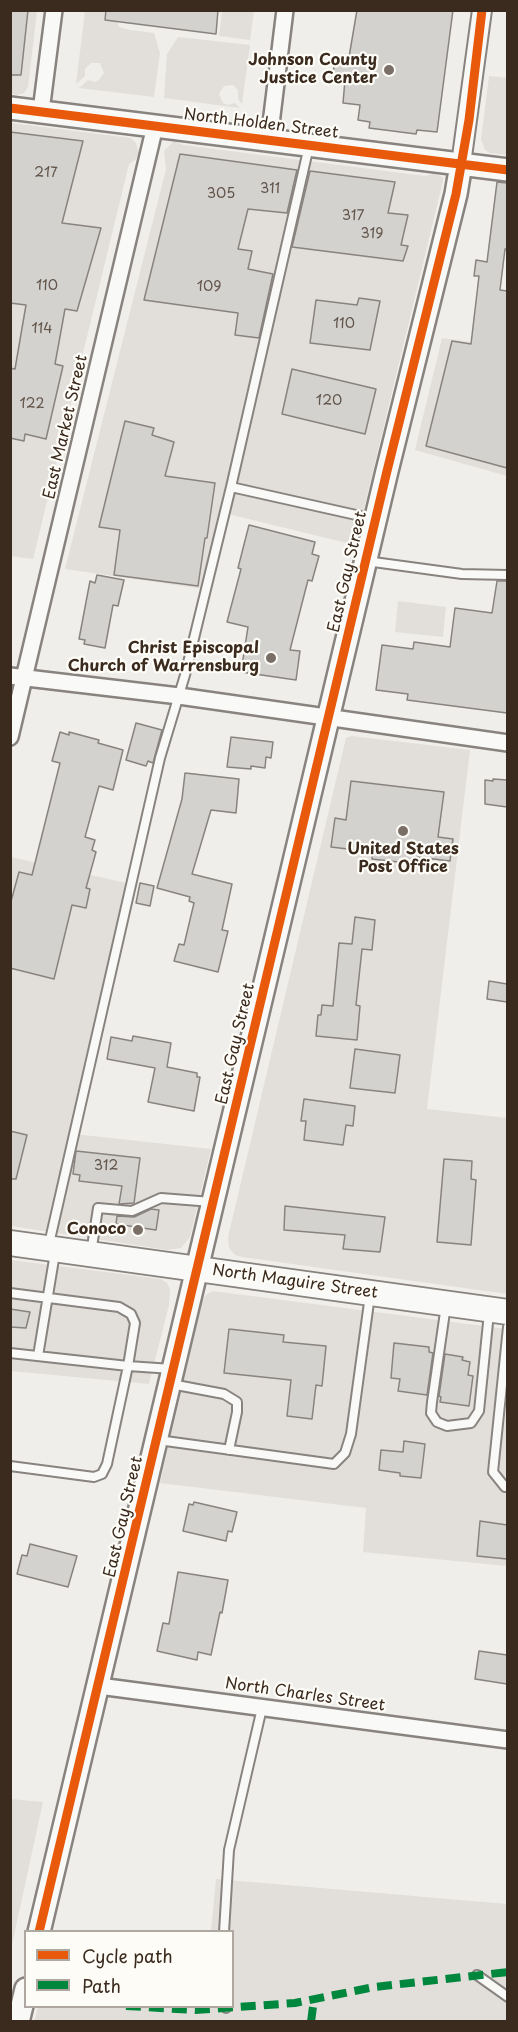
<!DOCTYPE html>
<html>
<head>
<meta charset="utf-8">
<style>
  body { margin:0 }
  #map { position:relative; width:518px; height:2032px; overflow:hidden; background:#f0eeeb; font-family:"Playpen Sans",sans-serif }
  canvas { display:block }
  .frame { position:absolute; inset:0; border:12px solid #3b2a1e; pointer-events:none }
  .legend { position:absolute; left:24px; top:1930px; width:210px; height:78px; box-sizing:border-box; background:#fdfcf7; border:2px solid #afa8a0; margin:0; padding:8px 10px; list-style:none; font-size:18px; color:#3b2a1e }
  .legend li { display:flex; align-items:center; gap:12px; height:30px }
  .legend b { width:30px; border:2px solid #afa8a0 }
</style>
</head>
<body>
<div id="map">
<canvas width="518" height="2032"></canvas>
<div class="frame"></div>
<ul class="legend">
<li><b style="height:8px;background:#e8590c"></b>Cycle path</li>
<li><b style="height:8px;background:#00873e"></b>Path</li>
</ul>
</div>
<script>
const ctx = document.querySelector('canvas').getContext('2d');
ctx.lineJoin = 'round';
function paint(path, color) { ctx.fillStyle = color; ctx.fill(path, 'evenodd'); }
const poly = rows => new Path2D(rows.map(r => 'M' + r).join(''));
function trace(path, color, width, dash) { ctx.strokeStyle = color; ctx.lineWidth = width; ctx.lineCap = dash ? 'butt' : 'round'; ctx.setLineDash(dash || []); ctx.stroke(path); }
function write(font, color, halo, rows, align = 'center') {
  ctx.font = font + ' "Playpen Sans",sans-serif'; ctx.lineWidth = 4.5; ctx.setLineDash([]); ctx.textBaseline = 'middle'; ctx.strokeStyle = halo; ctx.fillStyle = color; for (const [text, x, y, turn = 0] of rows) {
    ctx.save(); ctx.translate(x, y); ctx.rotate((+turn || 0) * Math.PI / 180); ctx.textAlign = isNaN(turn) ? turn : align; if (halo) ctx.strokeText(text, 0, 0); ctx.fillText(text, 0, 0); ctx.restore();
  }
}
paint(poly([
  [11,11,37,11,28,87,24,93,17,95,11,94],
  [489,76,507,78,507,155,490,153,485,150,481,139],
  [11,123,131,138,136,143,139,152,136,159,129,164,33,559,11,556],
  [173,142,176,142,183,145,425,176,434,174,443,177,443,181,355,545,220,512,203,589,65,569,166,169,164,151],
  [442,338,507,347,507,476,415,450],
  [352,736,470,750,427,1109,507,1118,507,1294,242,1257,235,1255,229,1248,228,1237,346,738],
  [11,857,135,885,74,1134,211,1149,190,1237,181,1248,167,1250,11,1226],
  [11,1260,161,1279,167,1283,170,1289,169,1305,149,1384,11,1371],
  [213,1291,507,1329,507,1566,363,1552,366,1508,160,1483,202,1302,206,1295],
  [11,1799,43,1802,11,1949,10,1799],
  [216,1879,507,1904,507,2021,34,2022,38,2007,232,2006,232,1932,211,1931]
]), '#e2deda');
paint(poly([
  [85,11,118,11,117,21,119,27,130,30,154,33,160,53,154,97,79,88,88,80,95,82,99,80,104,73,100,63,91,63,85,69,85,76,76,84],
  [222,11,254,11,250,40,219,36],
  [178,37,250,45,242,104,238,99,238,90,233,85,224,86,219,94,223,103,228,105,235,103,240,108,164,98,167,54],
  [398,601,446,607,443,637,395,632]
]), '#e2dfda');
const building = poly([
  [10,10,28,10,21,75,10,75,10,10],
  [106,10,218,10,216,34,105,20,106,10],
  [357,10,453,10,437,132,417,130,416,134,369,128,370,122,358,120,360,105,343,103,345,80,332,78,335,61,348,63,357,10],
  [10,132,83,141,62,223,101,228,77,311,65,309,55,364,63,366,46,439,25,434,24,441,10,438,10,368,15,369,26,305,10,303,10,132],
  [180,154,297,170,287,213,248,209,238,249,252,251,248,269,273,274,259,338,235,335,238,313,144,300,180,154],
  [310,171,395,182,388,213,408,215,401,245,408,246,403,261,292,247,310,171],
  [497,182,507,183,507,249,505,249,500,290,507,291,507,468,426,446,452,341,471,344,479,276,474,276,476,260,487,262,497,182],
  [359,298,380,301,370,350,310,343,316,300,357,305,359,298],
  [292,369,376,389,365,434,282,414,292,369],
  [125,421,154,428,152,435,174,442,165,476,215,483,207,538,205,538,198,586,114,575,120,530,99,527,125,421],
  [249,525,315,542,312,554,319,556,312,581,308,580,290,650,300,651,296,680,241,672,248,627,227,622,241,569,238,568,249,525],
  [97,575,124,580,118,606,113,605,105,648,84,644,85,640,79,639,90,581,95,583,97,575],
  [497,581,507,581,507,713,407,700,408,694,376,690,382,645,413,649,414,642,450,647,455,608,492,613,497,581],
  [136,723,162,730,153,763,148,761,146,766,126,760,136,723],
  [60,732,69,735,69,732,99,740,98,743,123,750,113,790,99,786,85,837,95,840,92,850,96,852,86,888,90,889,86,908,72,905,54,979,10,968,10,905,19,872,32,875,60,763,52,761,60,732],
  [231,737,273,742,271,758,266,757,265,768,251,766,251,769,227,767,231,737],
  [185,773,239,779,236,813,211,810,192,874,232,884,222,930,228,931,218,972,174,961,179,944,184,945,194,903,189,901,190,897,157,888,182,799,185,773],
  [493,779,507,780,507,807,485,804,485,780,493,781,493,779],
  [351,781,444,792,438,837,453,839,450,861,417,857,416,864,372,859,373,852,331,847,335,818,346,820,351,781],
  [140,883,154,886,150,906,136,903,140,883],
  [355,917,375,920,372,950,362,949,356,1005,360,1006,357,1040,316,1036,318,1015,321,1015,322,1005,333,1006,339,943,352,944,355,917],
  [489,981,507,984,507,1002,487,999,489,981],
  [133,1036,171,1043,167,1067,197,1073,197,1077,200,1077,194,1111,148,1102,155,1068,107,1059,111,1037,132,1041,133,1036],
  [355,1049,400,1055,395,1093,350,1088,355,1049],
  [304,1099,355,1106,353,1126,346,1125,343,1145,304,1140,306,1121,301,1121,304,1099],
  [10,1131,27,1135,16,1179,10,1179,10,1131],
  [76,1151,140,1158,134,1203,119,1204,122,1186,79,1181,80,1175,73,1174,76,1151],
  [444,1159,472,1161,471,1179,476,1180,471,1245,437,1242,444,1159],
  [285,1206,385,1217,380,1252,343,1249,345,1235,284,1230,285,1206],
  [151,1209,159,1210,156,1230,116,1224,117,1216,134,1217,151,1209],
  [10,1309,30,1312,26,1328,10,1327,10,1309],
  [229,1329,284,1335,283,1342,326,1346,322,1386,316,1385,312,1419,287,1416,291,1380,224,1373,229,1329],
  [394,1343,429,1347,429,1352,433,1353,427,1395,398,1391,400,1379,391,1378,394,1343],
  [445,1354,463,1357,462,1360,470,1362,468,1375,473,1376,469,1406,440,1402,441,1397,439,1396,445,1354],
  [404,1441,425,1444,421,1478,400,1476,400,1473,379,1470,381,1450,403,1452,404,1441],
  [194,1502,237,1512,232,1532,228,1531,226,1541,183,1531,189,1504,193,1505,194,1502],
  [480,1521,507,1525,507,1559,477,1556,480,1521],
  [30,1544,77,1556,68,1587,17,1574,22,1555,27,1556,30,1544],
  [178,1572,228,1580,222,1613,220,1612,211,1655,198,1652,197,1660,157,1651,163,1623,169,1624,178,1572],
  [479,1651,507,1655,507,1684,475,1679,479,1651]
]);
paint(building, '#d4d2cf');
trace(building, '#88837f', 1.5);
const service = poly([
  [231,487,374,519],
  [366,561,462,574,508,575],
  [49,1244,160,758,185,675,231,487,309,146],
  [91,1253,98,1208,132,1211,161,1198,212,1202],
  [10,1293,119,1307,131,1314,135,1323,128,1366,10,1353],
  [446,1305,432,1402,431,1413,437,1422,447,1426,471,1423,479,1411,489,1313],
  [508,1327,493,1472,505,1487,508,1487],
  [38,1356,55,1253],
  [171,1384,224,1394,237,1402,237,1412,229,1450],
  [158,1440,334,1464,345,1453,351,1434,370,1295],
  [10,1466,94,1477,102,1474,107,1464,128,1366,172,1369],
  [224,1932,229,1850,262,1708],
  [477,1975,508,1997],
  [226,2006,226,2008]
]);
const minor = poly([
  [41,111,54,10],
  [269,140,285,10],
  [10,676,179,696,508,743],
  [10,737,155,126],
  [99,1686,508,1740]
]);
const tertiary = poly([
  [461,164,482,10]
]);
const secondary = poly([
  [10,108,508,170],
  [39,1932,387,471,456,194,461,164],
  [18,2022,26,1989]
]);
const primary = poly([
  [10,1243,508,1312]
]);
trace(service, '#88837f', 12);
trace(minor, '#88837f', 20);
trace(tertiary, '#88837f', 22);
trace(secondary, '#88837f', 26);
trace(primary, '#88837f', 28);
trace(service, '#f9f9f7', 8);
trace(minor, '#f9f9f7', 15);
trace(tertiary, '#f9f9f7', 18);
trace(secondary, '#f9f9f7', 21);
trace(primary, '#f9f9f7', 24);
trace(poly([
  [24,1996,26,1996],
  [126,2006,195,2010,295,2003,374,1987,508,1972],
  [311,2022,314,1999]
]), '#00873e', 8, [15, 8]);
trace(poly([
  [10,108,508,170],
  [39,1932,387,471,456,194,469,120,482,10]
]), '#e8590c', 9);
for (const [x, y, r, color] of [
  [389,70,6,"#7a6f66"],
  [271,658,6,"#7a6f66"],
  [403,831,6,"#7a6f66"],
  [138,1230,6,"#7a6f66"]
]) { const dot = new Path2D(); dot.arc(x, y, r, 0, 2 * Math.PI); ctx.fillStyle = color; ctx.fill(dot); trace(dot, '#fdfcf7', 2); }
write('14px', '#61544a', null, [
  ["217",46,173],
  ["311",270,189],
  ["305",221,194],
  ["317",353,216],
  ["319",372,234],
  ["110",47,286],
  ["109",209,287],
  ["110",344,324],
  ["114",42,329],
  ["120",329,401],
  ["122",32,404],
  ["312",106,1166]
]);
write('bold 16px', '#3b2a1e', '#fdfcf7', [
  ["Johnson County",377,61],
  ["Justice Center",377,79],
  ["Christ Episcopal",259,649],
  ["Church of Warrensburg",259,667],
  ["United States",403,850,"center"],
  ["Post Office",403,868,"center"],
  ["Conoco",126,1230]
], 'right');
write('16px', '#3b2a1e', '#fdfcf7', [
  ["North Holden Street",261,124,7],
  ["East Market Street",66,427,-77],
  ["East Gay Street",348,572,-77],
  ["East Gay Street",236,1044,-77],
  ["North Maguire Street",295,1282,8],
  ["East Gay Street",124,1517,-77],
  ["North Charles Street",305,1695,8]
]);
</script>
</body>
</html>
